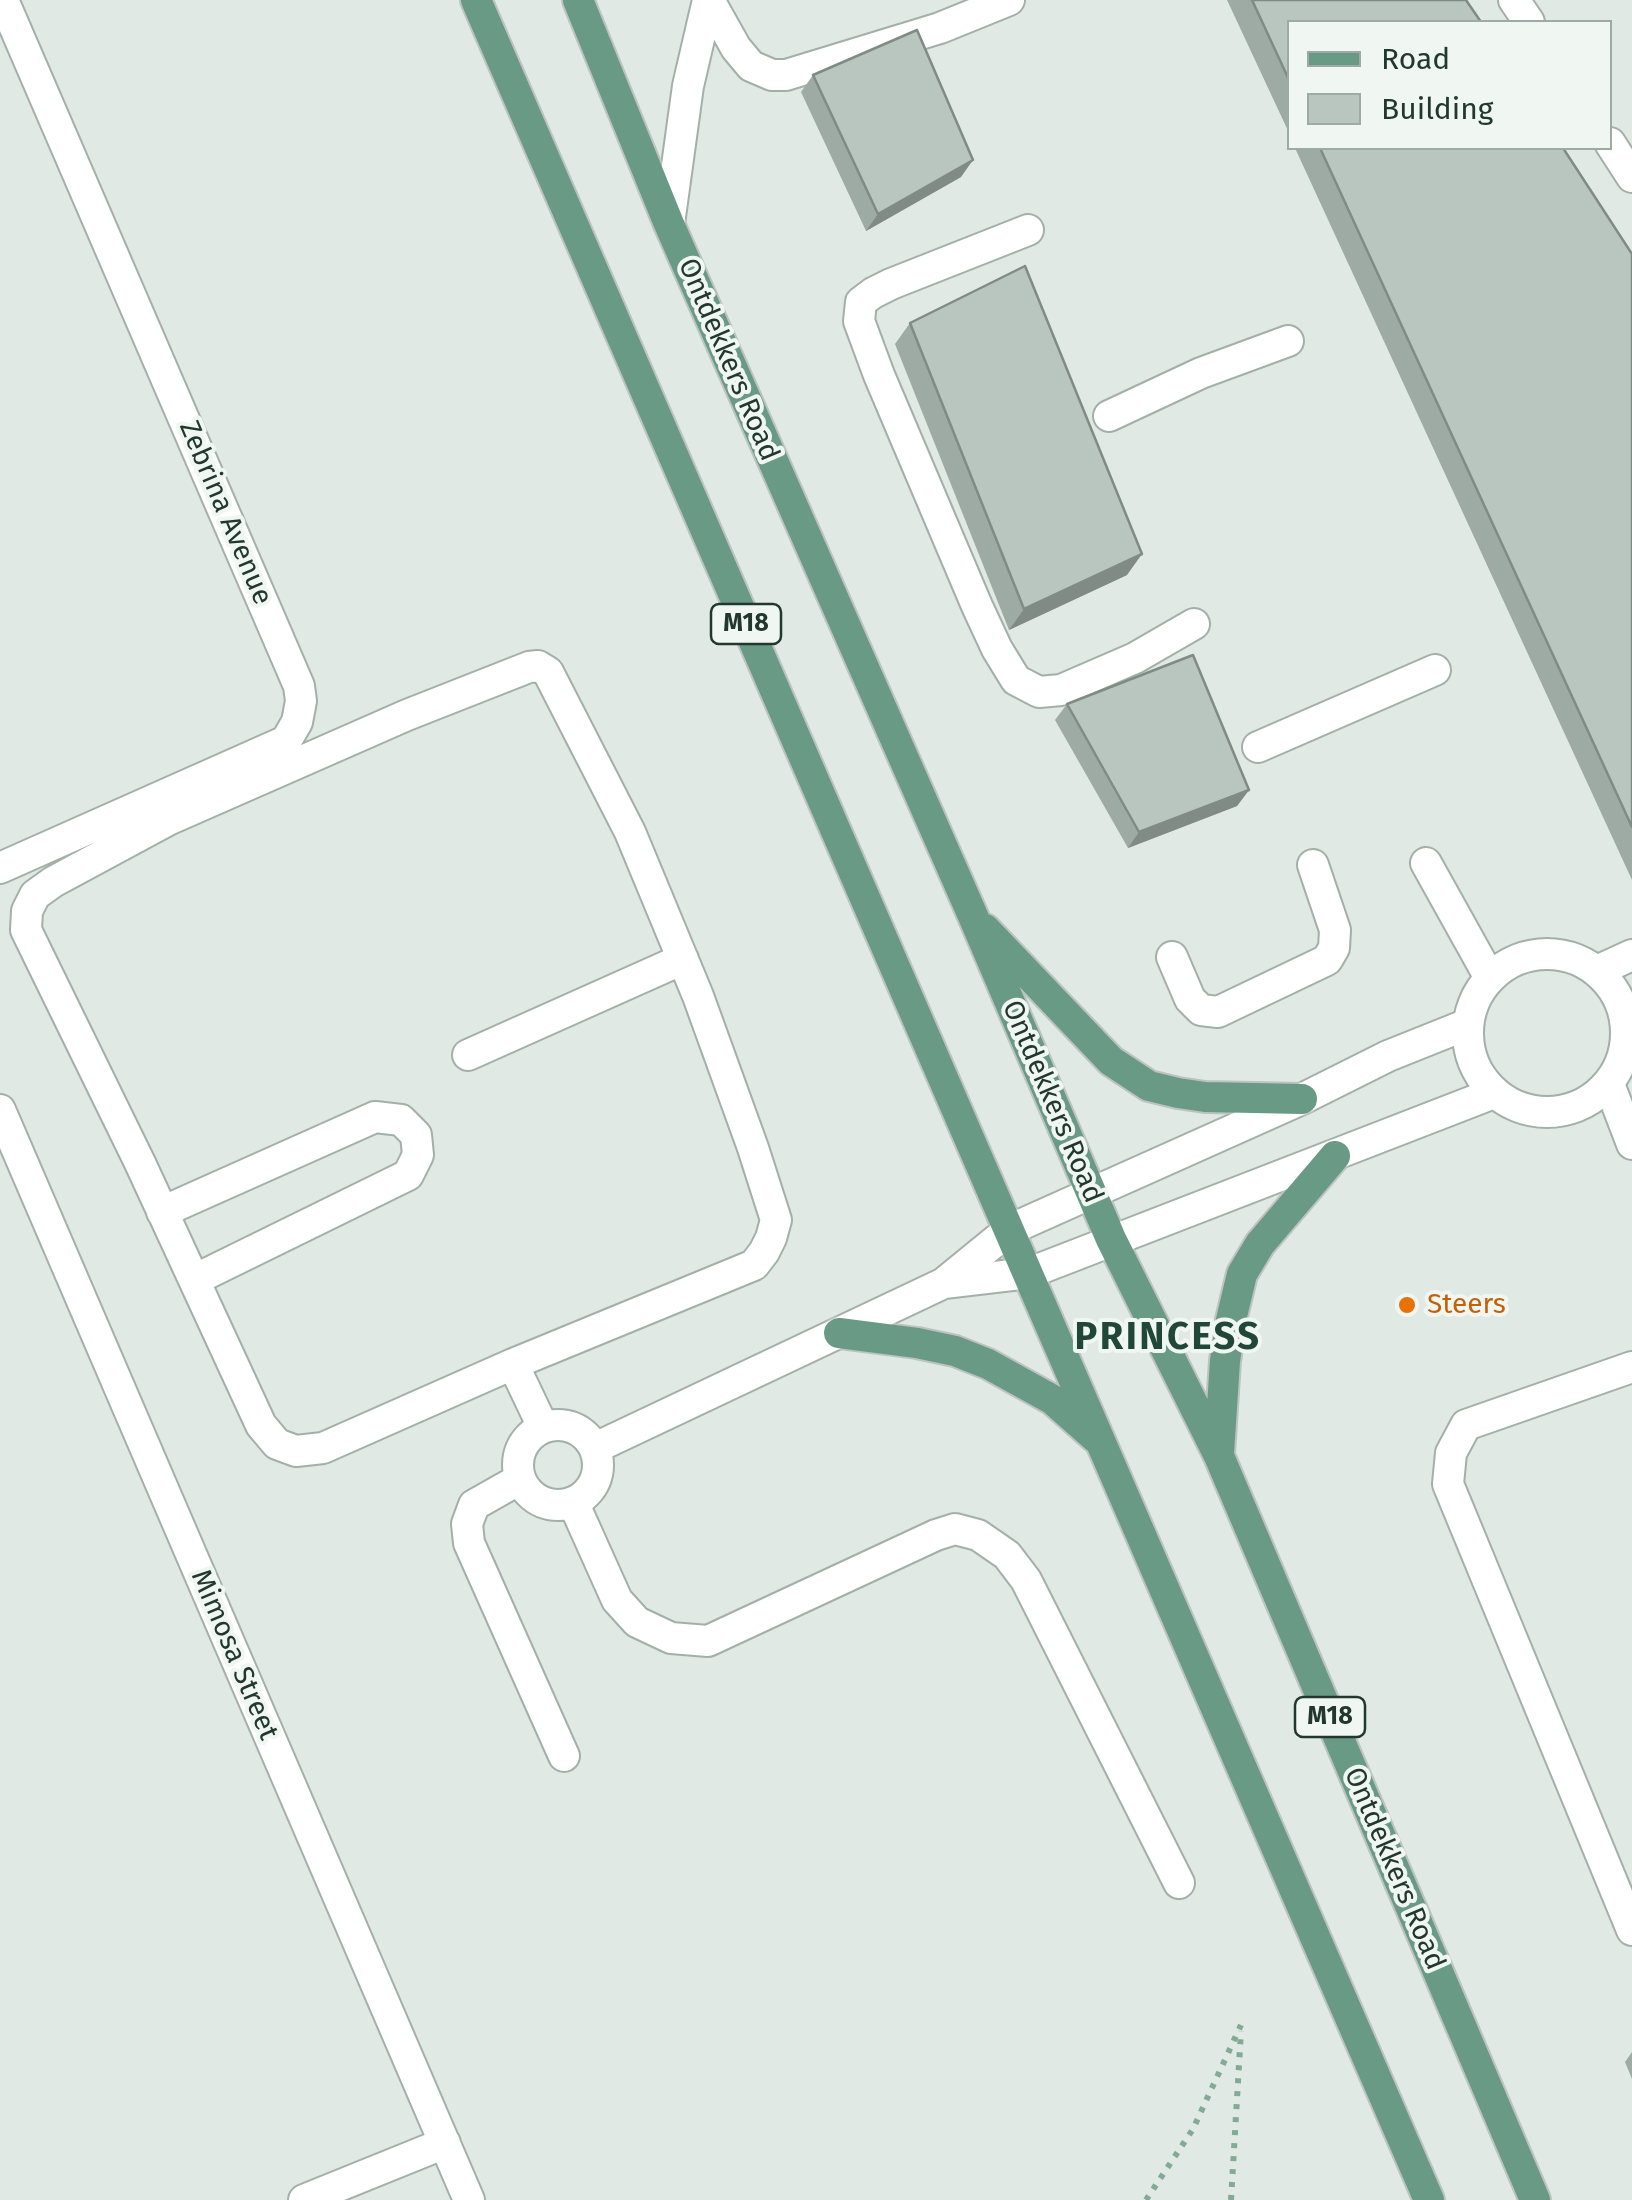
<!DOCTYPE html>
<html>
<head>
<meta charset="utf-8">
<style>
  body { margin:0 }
  #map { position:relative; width:1632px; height:2200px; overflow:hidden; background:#e0e9e3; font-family:"Fira Sans",sans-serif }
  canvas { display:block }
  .legend { position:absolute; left:1287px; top:20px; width:325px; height:130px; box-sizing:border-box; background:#f0f6f2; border:2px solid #9eaaa4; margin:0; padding:12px 18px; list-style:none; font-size:30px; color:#22382e }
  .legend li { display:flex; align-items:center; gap:20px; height:50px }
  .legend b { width:50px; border:2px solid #9eaaa4 }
</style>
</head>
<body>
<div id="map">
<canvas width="1632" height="2200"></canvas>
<ul class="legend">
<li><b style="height:12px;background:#689a85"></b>Road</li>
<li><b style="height:28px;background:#b8c6bf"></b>Building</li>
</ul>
</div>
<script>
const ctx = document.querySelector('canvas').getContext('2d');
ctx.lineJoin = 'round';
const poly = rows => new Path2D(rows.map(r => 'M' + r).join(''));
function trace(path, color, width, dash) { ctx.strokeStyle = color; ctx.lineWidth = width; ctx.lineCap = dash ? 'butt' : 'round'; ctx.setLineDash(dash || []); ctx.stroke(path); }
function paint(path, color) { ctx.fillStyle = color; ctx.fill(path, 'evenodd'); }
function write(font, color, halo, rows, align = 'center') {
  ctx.font = font + ' "Fira Sans",sans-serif'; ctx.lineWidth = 8; ctx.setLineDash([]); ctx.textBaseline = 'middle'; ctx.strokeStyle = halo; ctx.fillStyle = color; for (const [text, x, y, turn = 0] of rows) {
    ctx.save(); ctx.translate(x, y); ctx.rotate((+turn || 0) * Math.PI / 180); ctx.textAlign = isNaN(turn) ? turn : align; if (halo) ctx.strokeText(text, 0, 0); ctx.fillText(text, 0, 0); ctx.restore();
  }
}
const minor = poly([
  [709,0,736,48,751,66,772,75,786,75,940,28,1009,0],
  [1514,0,1529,22],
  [1610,143,1632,177],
  [669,224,688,86,708,0],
  [1028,230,891,284,873,293,861,302,859,321,879,375,977,606,997,649,1016,680,1039,692,1061,690,1135,658,1194,624],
  [1109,416,1201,373,1288,341],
  [538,666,548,672,630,832,698,996,753,1148,776,1220,771,1238,764,1252,754,1265,513,1364,323,1448,296,1451,277,1444,261,1425,140,1163,26,930,27,911,35,895,53,882,168,820,407,715,529,667,538,666],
  [1258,747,1435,670],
  [1426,863,1490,978],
  [0,868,286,741,297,722,301,701,299,686,3,0],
  '1468 1033a79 79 0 1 1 158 0a79 79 0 1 1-158 0Z',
  [1172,957,1190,999,1201,1010,1218,1012,1327,960,1334,948,1335,930,1313,865],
  [1597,971,1632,955],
  [468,1055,683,959],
  [1609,1084,1632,1144],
  [0,1110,469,2200],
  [162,1212,375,1117,401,1120,416,1135,418,1155,408,1175,194,1280],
  [944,1283,1029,1273,1494,1093],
  [513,1364,543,1427],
  [1632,1367,1466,1425,1451,1453,1448,1484,1632,1930],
  '518 1465a40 40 0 1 1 80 0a40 40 0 1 1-80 0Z',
  [595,1448,944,1283,1009,1230,1302,1099,1388,1056,1468,1024],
  [520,1479,474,1505,467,1524,469,1543,564,1756],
  [573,1502,617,1600,637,1622,671,1638,708,1641,936,1535,955,1529,978,1535,1007,1555,1026,1580,1179,1883],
  [304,2200,445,2143]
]);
const major = poly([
  [476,0,1429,2200],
  [578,0,669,224,973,916,1111,1239,1219,1456,1535,2200],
  [985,929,1111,1061,1149,1086,1178,1093,1205,1097,1302,1099],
  [839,1333,917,1343,955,1351,988,1364,1053,1400,1096,1438],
  [1219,1453,1225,1361,1231,1320,1242,1274,1260,1244,1335,1156]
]);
trace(minor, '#a3b0a9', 34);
trace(major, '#bdc3c0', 34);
trace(poly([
  [1146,2200,1193,2129,1241,2025],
  [1231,2200,1241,2031]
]), '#83aa97', 6, [5, 8]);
trace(minor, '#fff', 30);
trace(major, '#689a85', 30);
paint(poly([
  [1227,0,1466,0,1290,22,1290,135],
  [813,75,961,177,866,231,801,92],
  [1295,148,1563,148,1632,254,1632,880],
  [910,323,1127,575,1009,630,895,344],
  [1067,704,1249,790,1237,806,1128,848,1055,720],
  [1632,2052,1632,2079,1625,2062]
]), '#9eaaa4');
paint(poly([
  [973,160,961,177,866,231,878,214],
  [1142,554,1127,575,1009,630,1024,609],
  [1249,790,1237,806,1128,848,1139,832]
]), '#818b86');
const building = poly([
  [1252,0,1466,0,1481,22,1290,22,1290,82,1252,0],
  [917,30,973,160,878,214,813,75,917,30],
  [1320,148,1563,148,1632,254,1632,827,1320,148],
  [1025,266,1142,554,1024,609,910,323,1025,266],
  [1193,655,1249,790,1139,832,1067,704,1193,655]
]);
paint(building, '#b8c6bf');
trace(building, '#818b86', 2.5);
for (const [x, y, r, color] of [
  [1407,1305,10,"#e8710a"]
]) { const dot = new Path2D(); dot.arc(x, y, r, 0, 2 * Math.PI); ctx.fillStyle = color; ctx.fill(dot); trace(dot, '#f0f6f2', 4); }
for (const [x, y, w] of [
  [746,624,70],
  [1330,1717,70]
]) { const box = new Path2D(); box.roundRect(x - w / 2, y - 20, w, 40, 8); ctx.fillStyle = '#f0f6f2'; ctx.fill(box); trace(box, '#22382e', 2.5); }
write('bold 25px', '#22382e', null, [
  ["M18",746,624],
  ["M18",1330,1717]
]);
write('28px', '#22382e', '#f0f6f2', [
  ["Ontdekkers Road",728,360,67],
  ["Zebrina Avenue",225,513,67],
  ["Ontdekkers Road",1052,1102,67],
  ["Mimosa Street",234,1655,67],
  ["Ontdekkers Road",1394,1869,67]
]);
write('28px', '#c56008', '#f0f6f2', [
  ["Steers",1427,1305]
], 'left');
ctx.letterSpacing = '2.5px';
write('bold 38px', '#204737', '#f0f6f2', [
  ["PRINCESS",1168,1338]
]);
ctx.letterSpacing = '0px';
</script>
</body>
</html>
